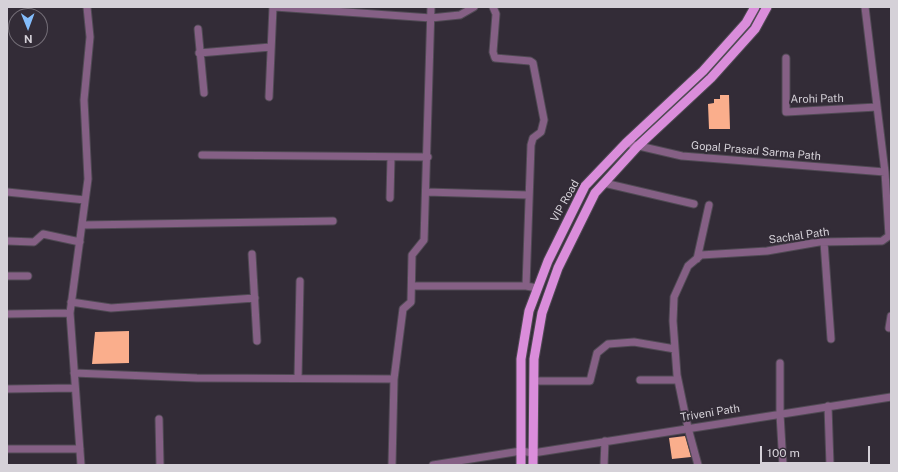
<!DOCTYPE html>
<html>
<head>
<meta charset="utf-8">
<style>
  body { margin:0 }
  #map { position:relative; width:898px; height:472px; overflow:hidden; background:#332c37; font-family:"Public Sans",sans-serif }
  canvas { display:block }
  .frame { position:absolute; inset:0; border:8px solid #d5d1d8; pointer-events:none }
  .north { position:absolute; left:8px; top:8px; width:40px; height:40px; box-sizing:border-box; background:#332c37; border:1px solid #746e77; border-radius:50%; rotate:179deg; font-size:11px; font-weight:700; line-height:16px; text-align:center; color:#d5d1d8 }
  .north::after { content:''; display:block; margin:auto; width:14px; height:18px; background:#83bcfb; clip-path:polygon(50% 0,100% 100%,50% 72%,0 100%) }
  .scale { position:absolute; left:760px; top:446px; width:110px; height:18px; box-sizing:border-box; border:2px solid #d5d1d8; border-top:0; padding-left:5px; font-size:12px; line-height:14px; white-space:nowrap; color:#d5d1d8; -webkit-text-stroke:3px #332c37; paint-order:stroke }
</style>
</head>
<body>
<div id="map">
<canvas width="898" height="472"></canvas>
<div class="frame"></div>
<div class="north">N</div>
<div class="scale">100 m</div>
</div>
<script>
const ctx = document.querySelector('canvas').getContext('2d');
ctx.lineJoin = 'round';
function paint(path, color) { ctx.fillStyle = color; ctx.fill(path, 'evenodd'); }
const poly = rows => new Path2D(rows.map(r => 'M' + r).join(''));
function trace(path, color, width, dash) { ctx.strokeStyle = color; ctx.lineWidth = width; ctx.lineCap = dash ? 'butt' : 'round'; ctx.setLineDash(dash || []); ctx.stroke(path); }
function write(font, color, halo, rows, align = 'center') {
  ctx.font = font + ' "Public Sans",sans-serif'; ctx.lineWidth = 4; ctx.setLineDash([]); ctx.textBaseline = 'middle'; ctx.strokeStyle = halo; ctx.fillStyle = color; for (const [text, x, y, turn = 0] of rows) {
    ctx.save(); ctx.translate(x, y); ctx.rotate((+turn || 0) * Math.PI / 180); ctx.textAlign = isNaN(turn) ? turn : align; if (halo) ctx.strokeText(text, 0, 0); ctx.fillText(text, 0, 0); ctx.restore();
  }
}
paint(poly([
  [720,95,729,95,730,129,709,129,708,104,714,103,714,99,720,99],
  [129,331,129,363,92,364,95,332],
  [685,436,691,457,672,459,669,438]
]), '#faae8c');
const minor = poly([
  [275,7,431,18,460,15,474,7],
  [493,7,496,14,493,52,495,58,530,61,533,63,544,120,541,132,533,138,531,145,526,286],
  [198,29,204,93],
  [199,53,271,47],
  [786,58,786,112,877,107],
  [269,97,273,7],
  [626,143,682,156,885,172],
  [202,155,428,157],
  [604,183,694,204],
  [7,192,85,200],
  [426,192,528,195],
  [390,198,391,157],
  [82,225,333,221],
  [7,241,34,242,43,234,80,242],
  [824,242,831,339],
  [252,254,257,341],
  [697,259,709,205],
  [7,276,28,276],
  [412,286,526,286,537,288],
  [71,302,111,308,255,298],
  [7,314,70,313],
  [889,328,891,316],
  [780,363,780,414,783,465],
  [74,373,197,378,394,379],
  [298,378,300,281],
  [640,380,678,380],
  [534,381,590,381,597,353,608,344,634,342,675,349],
  [7,389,75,388],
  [828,406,830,465],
  [159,419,160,465],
  [7,449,80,449],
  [81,465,70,313,88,179,84,100,90,37,87,7],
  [392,465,394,379,403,309,411,302,412,255,424,240,431,7],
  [433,465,521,451,533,453,891,397],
  [604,465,605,441],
  [698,465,688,428,677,375,673,321,674,297,688,266,701,255,767,251,819,242,882,241,889,236,885,172,865,7]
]);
const major = poly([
  [521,465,521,359,529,311,548,261,585,186,626,143,703,71,746,23,755,7],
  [533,465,534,359,542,313,558,268,595,193,637,147,711,78,755,29,767,7]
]);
trace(minor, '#504a54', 9);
trace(major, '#504a54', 11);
trace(minor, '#856085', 7);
trace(major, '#da8ddb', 9);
write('11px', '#d5d1d8', '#332c37', [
  ["Arohi Path",817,99,-1],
  ["Gopal Prasad Sarma Path",756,151,5],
  ["VIP Road",565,201,-61],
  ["Sachal Path",799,236,-8],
  ["Triveni Path",710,413,-9]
]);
</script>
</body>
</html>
